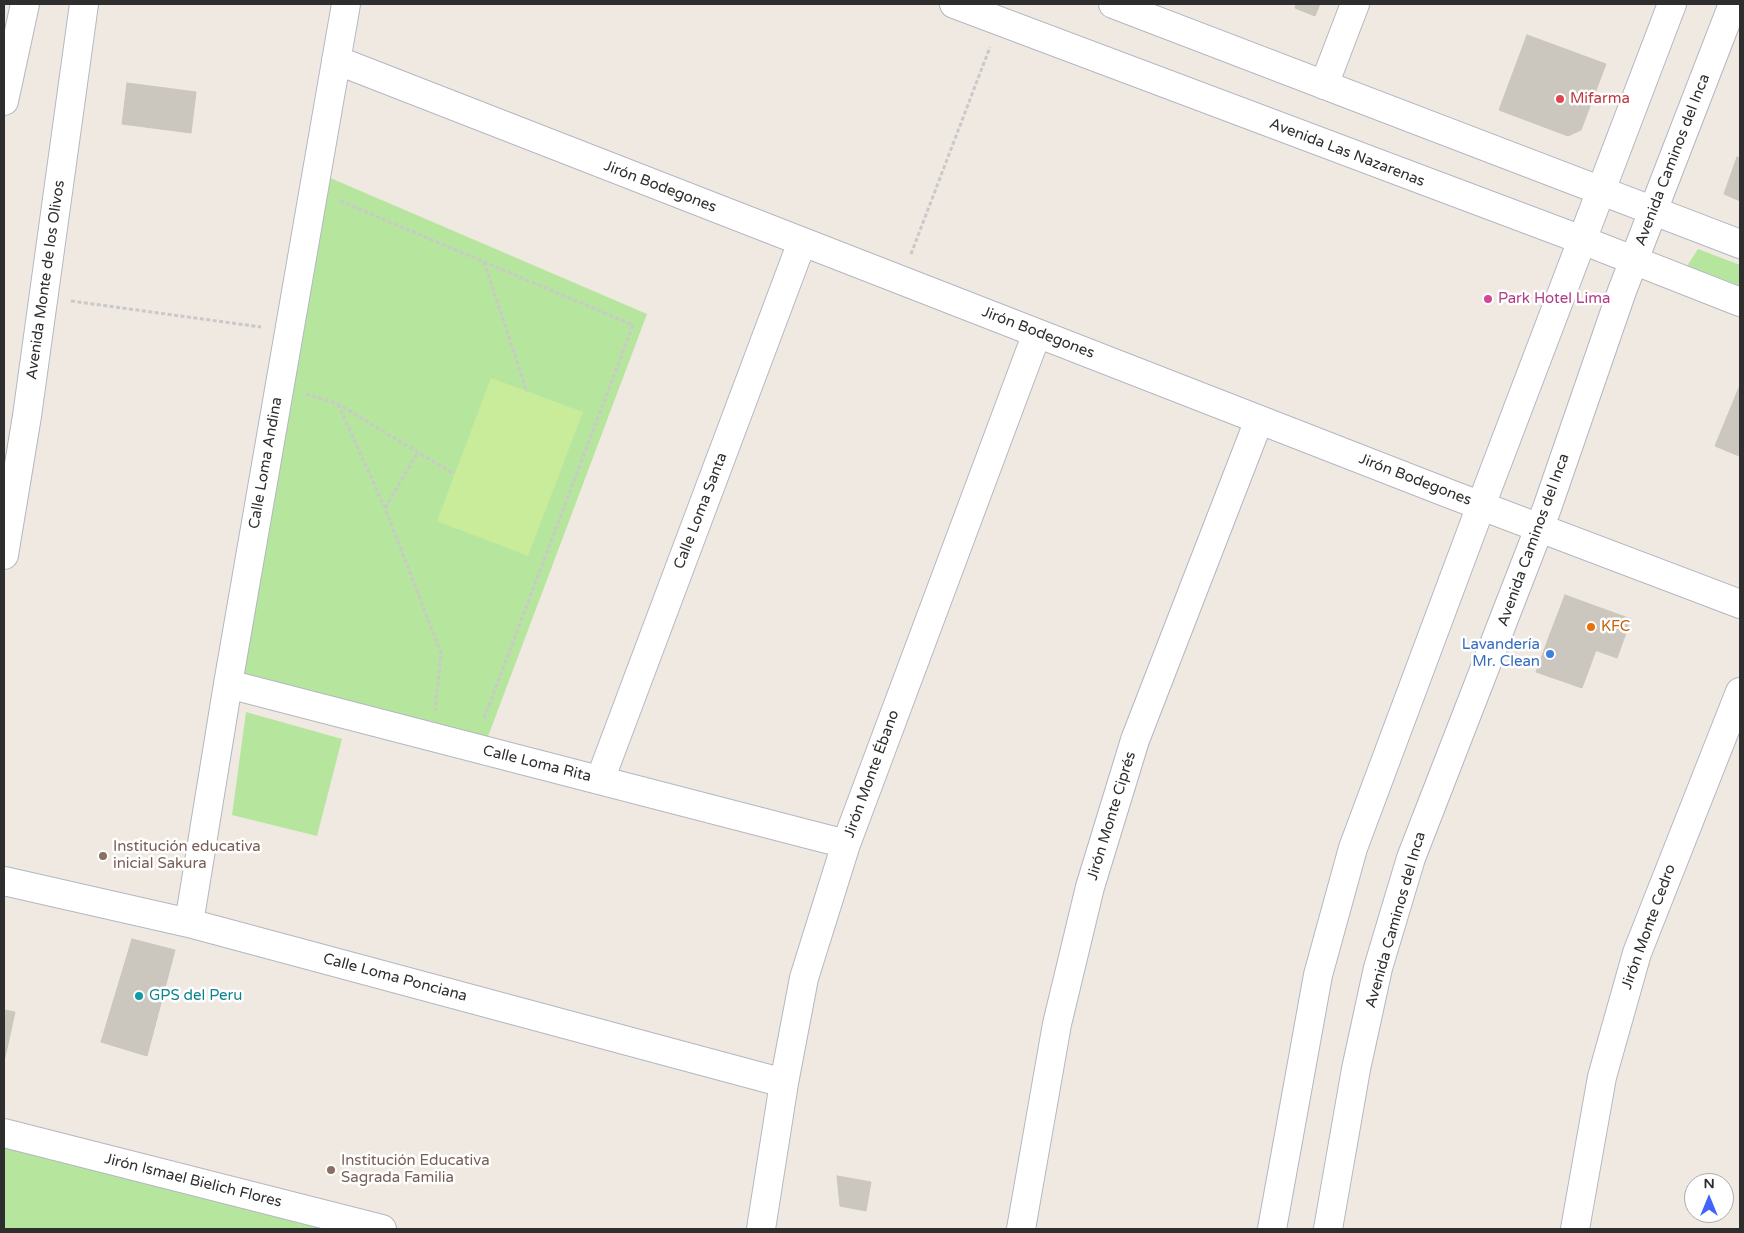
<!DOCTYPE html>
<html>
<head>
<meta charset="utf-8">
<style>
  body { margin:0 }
  #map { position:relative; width:1744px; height:1233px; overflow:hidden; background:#efe9e1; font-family:"Varela Round",sans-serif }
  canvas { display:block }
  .frame { position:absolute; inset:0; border:5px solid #2e2e2e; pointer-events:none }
  .north { position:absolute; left:1684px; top:1173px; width:50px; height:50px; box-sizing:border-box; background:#fff; border:1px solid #ababab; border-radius:50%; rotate:0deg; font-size:14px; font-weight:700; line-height:20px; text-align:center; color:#2e2e2e }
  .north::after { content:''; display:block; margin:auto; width:18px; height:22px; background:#4264fb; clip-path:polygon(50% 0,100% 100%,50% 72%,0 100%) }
</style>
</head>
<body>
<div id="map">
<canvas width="1744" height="1233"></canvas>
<div class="frame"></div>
<div class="north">N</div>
</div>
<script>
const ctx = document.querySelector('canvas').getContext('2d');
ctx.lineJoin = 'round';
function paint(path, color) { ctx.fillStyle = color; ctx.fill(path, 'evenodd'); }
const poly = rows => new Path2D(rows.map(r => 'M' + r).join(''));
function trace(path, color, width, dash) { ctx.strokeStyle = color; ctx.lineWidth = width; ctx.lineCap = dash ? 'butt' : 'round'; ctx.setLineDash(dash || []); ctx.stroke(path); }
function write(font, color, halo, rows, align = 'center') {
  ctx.font = font + ' "Varela Round",sans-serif'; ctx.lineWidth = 5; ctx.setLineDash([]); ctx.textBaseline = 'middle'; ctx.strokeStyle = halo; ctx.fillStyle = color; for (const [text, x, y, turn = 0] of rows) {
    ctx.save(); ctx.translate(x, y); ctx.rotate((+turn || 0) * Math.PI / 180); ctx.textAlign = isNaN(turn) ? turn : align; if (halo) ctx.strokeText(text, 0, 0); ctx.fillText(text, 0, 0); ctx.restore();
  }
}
paint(poly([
  [328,177,647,314,487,739,241,675],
  [1698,249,1740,265,1740,286,1687,266],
  [246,712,342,739,317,836,232,815],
  [4,1143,350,1229,4,1229]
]), '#b6e59e');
paint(poly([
  [491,378,583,412,528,556,437,521]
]), '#c9ec9a');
const building = poly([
  [1296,4,1320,4,1315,16,1295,8,1296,4],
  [1527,35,1606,64,1581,130,1568,136,1499,110,1527,35],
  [127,83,196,92,191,133,122,124,127,83],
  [1737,157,1740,158,1740,201,1724,194,1737,157],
  [1740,385,1740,454,1739,456,1715,446,1740,385],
  [1565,595,1631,619,1617,658,1550,634,1565,595],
  [1550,634,1596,650,1582,688,1536,672,1550,634],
  [132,939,175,950,147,1056,101,1042,132,939],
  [4,1010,15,1012,4,1062,4,1010],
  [837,1176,871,1182,866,1211,840,1206,837,1176]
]);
paint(building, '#cbc7bf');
trace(building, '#cbc5ba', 1);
const street = poly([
  [336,60,1450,494,1740,604],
  [1324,85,1355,4],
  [228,684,846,844],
  [600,780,802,242],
  [4,881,189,923,784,1083],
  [189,923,228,684,346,4],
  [761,1229,784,1083,804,978,846,844,1037,333],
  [1021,1229,1057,1024,1090,887,1135,740,1259,420],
  [1575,1229,1602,1077,1637,953,1740,692]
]);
const secondary = poly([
  [954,4,1582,240,1740,302],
  [1113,4,1740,244],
  [4,101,25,4],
  [4,555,27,416,84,4],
  [4,1133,382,1229],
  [1272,1229,1318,975,1353,848,1488,487,1672,4],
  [1328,1229,1356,1069,1378,968,1411,858,1547,508,1622,291,1733,4]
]);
trace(street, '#b4b7c1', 30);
trace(secondary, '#b4b7c1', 30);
trace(poly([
  [340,201,633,325,483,721],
  [911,254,990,47],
  [484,262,527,392],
  [71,301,261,327],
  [306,394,338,404,454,474],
  [338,404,385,508,441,653,435,710],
  [385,508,418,452]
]), '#c9c9c9', 3, [4, 2.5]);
trace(street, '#fff', 28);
trace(secondary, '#fff', 28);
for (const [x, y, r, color] of [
  [1560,99,5,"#e0444e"],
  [1488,299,5,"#d1479c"],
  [1591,627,5,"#e8710a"],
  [1550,654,5,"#3f7fe0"],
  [103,856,5,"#8d6e63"],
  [139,996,5,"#0f9aa8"],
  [331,1170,5,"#8d6e63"]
]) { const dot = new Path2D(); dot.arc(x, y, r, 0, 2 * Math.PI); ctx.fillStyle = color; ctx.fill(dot); trace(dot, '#fff', 2); }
write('15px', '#be3a42', '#fff', [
  ["Mifarma",1570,99]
], 'left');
write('15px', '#2e2e2e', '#fff', [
  ["Avenida Las Nazarenas",1347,153,21],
  ["Avenida Caminos del Inca",1673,160,-69],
  ["Jirón Bodegones",660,187,21],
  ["Avenida Monte de los Olivos",46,280,-82],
  ["Jirón Bodegones",1038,333,21],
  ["Calle Loma Andina",266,463,-80],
  ["Jirón Bodegones",1415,480,21],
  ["Calle Loma Santa",701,511,-69],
  ["Avenida Caminos del Inca",1534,540,-70],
  ["Calle Loma Rita",537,764,14],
  ["Jirón Monte Ébano",872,774,-70],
  ["Jirón Monte Ciprés",1112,816,-73],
  ["Avenida Caminos del Inca",1396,920,-74],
  ["Jirón Monte Cedro",1649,927,-70],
  ["Calle Loma Ponciana",395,978,15],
  ["Jirón Ismael Bielich Flores",193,1181,14]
]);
write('15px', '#b23c85', '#fff', [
  ["Park Hotel Lima",1498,299]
], 'left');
write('15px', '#c56008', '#fff', [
  ["KFC",1601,627]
], 'left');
write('15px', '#366cbe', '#fff', [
  ["Lavandería",1540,645],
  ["Mr. Clean",1540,662]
], 'right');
write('15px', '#785e54', '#fff', [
  ["Institución educativa",113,847],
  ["inicial Sakura",113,864],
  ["Institución Educativa",341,1161],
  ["Sagrada Familia",341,1178]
], 'left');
write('15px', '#0d838f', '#fff', [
  ["GPS del Peru",149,996]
], 'left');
</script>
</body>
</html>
